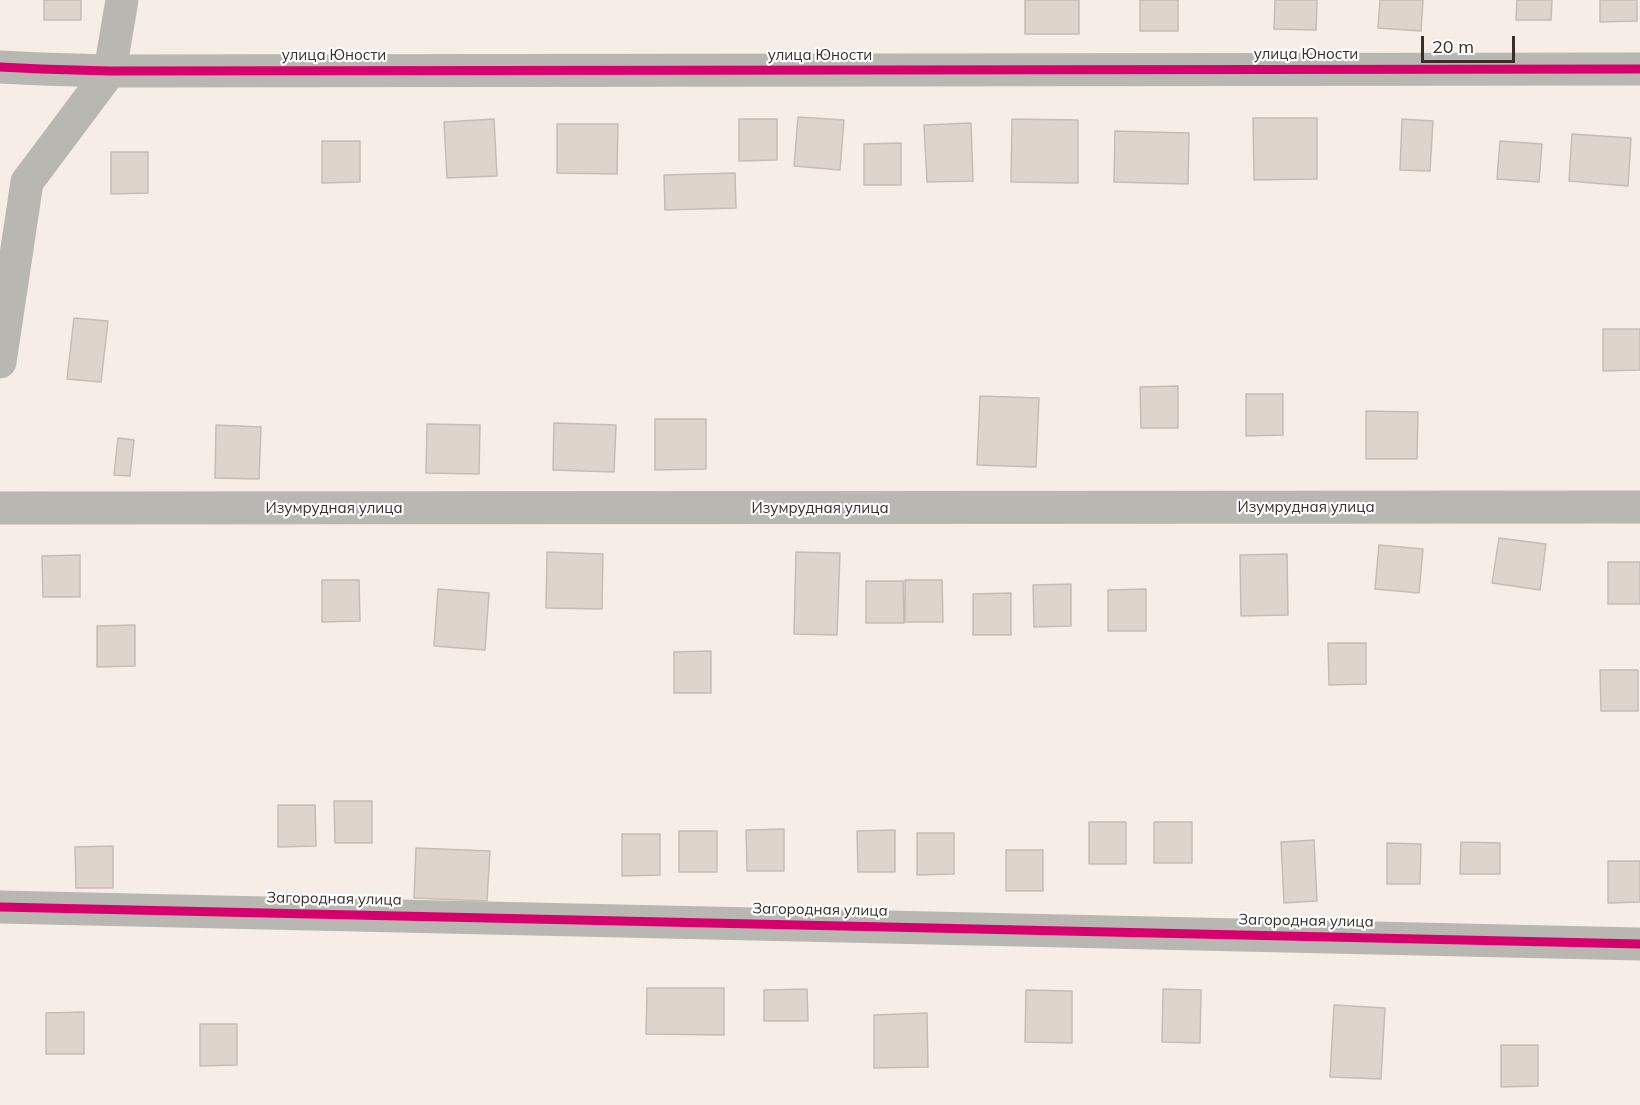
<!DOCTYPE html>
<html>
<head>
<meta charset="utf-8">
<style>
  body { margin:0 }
  #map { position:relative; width:1640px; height:1105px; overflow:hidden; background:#f6eee6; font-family:Mulish,sans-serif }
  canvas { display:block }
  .scale { position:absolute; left:1421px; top:36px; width:94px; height:27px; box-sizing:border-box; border:3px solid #372e25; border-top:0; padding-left:8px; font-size:18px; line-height:21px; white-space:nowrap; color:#372e25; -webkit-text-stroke:4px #fff; paint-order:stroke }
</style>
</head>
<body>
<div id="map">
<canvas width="1640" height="1105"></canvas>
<div class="scale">20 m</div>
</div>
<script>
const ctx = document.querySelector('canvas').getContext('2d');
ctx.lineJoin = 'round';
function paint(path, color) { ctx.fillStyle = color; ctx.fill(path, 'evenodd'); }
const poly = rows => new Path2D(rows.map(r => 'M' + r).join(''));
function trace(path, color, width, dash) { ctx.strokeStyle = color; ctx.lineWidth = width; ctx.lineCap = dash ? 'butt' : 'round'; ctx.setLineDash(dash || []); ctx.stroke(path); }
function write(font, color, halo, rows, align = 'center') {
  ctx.font = font + ' Mulish,sans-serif'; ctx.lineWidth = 4.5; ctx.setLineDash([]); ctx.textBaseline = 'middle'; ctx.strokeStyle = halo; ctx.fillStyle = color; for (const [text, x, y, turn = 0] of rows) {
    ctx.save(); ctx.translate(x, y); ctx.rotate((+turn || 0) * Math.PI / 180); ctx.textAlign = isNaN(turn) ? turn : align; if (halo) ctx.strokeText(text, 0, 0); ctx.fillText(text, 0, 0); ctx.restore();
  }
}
const building = poly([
  [44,0,81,0,81,20,44,20,44,0],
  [1025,0,1079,0,1079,34,1025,34,1025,0],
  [1140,0,1178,0,1178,31,1140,31,1140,0],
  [1275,0,1317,0,1316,30,1274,29,1275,0],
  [1380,0,1423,0,1421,31,1378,28,1380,0],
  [1517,0,1552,0,1551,20,1516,20,1517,0],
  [1600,0,1637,0,1637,21,1600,22,1600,0],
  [798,117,844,120,840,170,794,166,798,117],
  [1253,118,1317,118,1317,179,1254,180,1253,118],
  [494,119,497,176,447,178,444,122,494,119],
  [739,119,777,119,777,160,739,161,739,119],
  [1012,119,1078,120,1078,183,1011,182,1012,119],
  [1402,119,1433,121,1430,171,1400,170,1402,119],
  [971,123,973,181,927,182,924,125,971,123],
  [557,124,618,124,617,174,557,173,557,124],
  [1115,131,1189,133,1188,184,1114,182,1115,131],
  [1572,134,1631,138,1628,186,1569,181,1572,134],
  [322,141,360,141,360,182,322,183,322,141],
  [1500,141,1542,144,1539,182,1497,179,1500,141],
  [901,143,901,185,864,185,864,144,901,143],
  [111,152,148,152,148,193,111,194,111,152],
  [735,173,736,208,665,210,664,175,735,173],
  [74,318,108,321,101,382,67,379,74,318],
  [1603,329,1640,329,1640,370,1603,371,1603,329],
  [1178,386,1178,428,1141,428,1140,387,1178,386],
  [1246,394,1283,394,1283,435,1246,436,1246,394],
  [980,396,1039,398,1036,467,977,465,980,396],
  [1366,411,1418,412,1417,459,1366,459,1366,411],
  [655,419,706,419,706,469,655,470,655,419],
  [554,423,616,425,614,472,553,470,554,423],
  [427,424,480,425,479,474,426,473,427,424],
  [216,425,261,427,259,479,215,478,216,425],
  [118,438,134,440,130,476,114,475,118,438],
  [1499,538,1546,544,1540,590,1492,583,1499,538],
  [1379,545,1423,549,1419,593,1375,589,1379,545],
  [547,552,603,554,602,609,546,608,547,552],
  [796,552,840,553,837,635,794,634,796,552],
  [1287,554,1288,615,1241,616,1240,555,1287,554],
  [80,555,80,597,43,597,42,556,80,555],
  [1608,562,1640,562,1640,604,1608,604,1608,562],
  [322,580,359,580,360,621,322,622,322,580],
  [905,580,942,580,943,622,905,622,905,580],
  [866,581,903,581,904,623,866,623,866,581],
  [1071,584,1071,626,1034,627,1033,585,1071,584],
  [438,589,489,593,485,650,434,646,438,589],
  [1146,589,1146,631,1108,631,1108,590,1146,589],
  [1011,593,1011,635,973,635,973,594,1011,593],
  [135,625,135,666,97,667,97,626,135,625],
  [1328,643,1366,643,1366,684,1329,685,1328,643],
  [711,651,711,693,674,693,674,652,711,651],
  [1600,670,1638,670,1638,711,1601,711,1600,670],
  [334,801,372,801,372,843,335,843,334,801],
  [278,805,315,805,316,846,278,847,278,805],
  [1089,822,1126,822,1126,864,1089,864,1089,822],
  [1154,822,1192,822,1192,863,1154,863,1154,822],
  [784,829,784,871,747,871,746,830,784,829],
  [895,830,895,872,858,872,857,831,895,830],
  [679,831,717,831,717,872,679,872,679,831],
  [917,833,954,833,954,874,917,875,917,833],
  [622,834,660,834,660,875,622,876,622,834],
  [1314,840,1317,901,1284,903,1281,842,1314,840],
  [1461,842,1500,843,1500,874,1460,874,1461,842],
  [1387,843,1421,844,1420,884,1387,884,1387,843],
  [113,846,113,888,76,888,75,847,113,846],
  [416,848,490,851,487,901,414,898,416,848],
  [1006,850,1043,850,1043,891,1006,891,1006,850],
  [1608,861,1640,861,1640,902,1608,903,1608,861],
  [647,988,724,988,724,1035,646,1034,647,988],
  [807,989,808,1021,764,1021,764,990,807,989],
  [1163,989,1201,990,1200,1043,1162,1042,1163,989],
  [1026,990,1072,991,1072,1043,1025,1042,1026,990],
  [1334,1005,1385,1008,1381,1079,1330,1077,1334,1005],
  [84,1012,84,1054,46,1054,46,1013,84,1012],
  [927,1013,928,1067,874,1068,874,1015,927,1013],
  [200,1024,237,1024,237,1065,200,1066,200,1024],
  [1501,1045,1538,1045,1538,1086,1501,1087,1501,1045]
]);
paint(building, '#ded4cc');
trace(building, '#c6bcb6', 1.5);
trace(poly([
  [0,67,41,69,110,71,1640,69],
  [0,362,27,182,110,71,122,0],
  [0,508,1640,507],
  [0,907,1640,944]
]), '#b9b7b2', 33);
trace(poly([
  [0,67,41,69,110,71,1640,69],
  [0,907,1640,944]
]), '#d6006c', 9);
write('15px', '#372e25', '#fff', [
  ["улица Юности",1306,54],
  ["улица Юности",334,55],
  ["улица Юности",820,55],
  ["Изумрудная улица",1306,507],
  ["Изумрудная улица",334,508],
  ["Изумрудная улица",820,508],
  ["Загородная улица",334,899,1],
  ["Загородная улица",820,910,1],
  ["Загородная улица",1306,921,1]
]);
</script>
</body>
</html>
